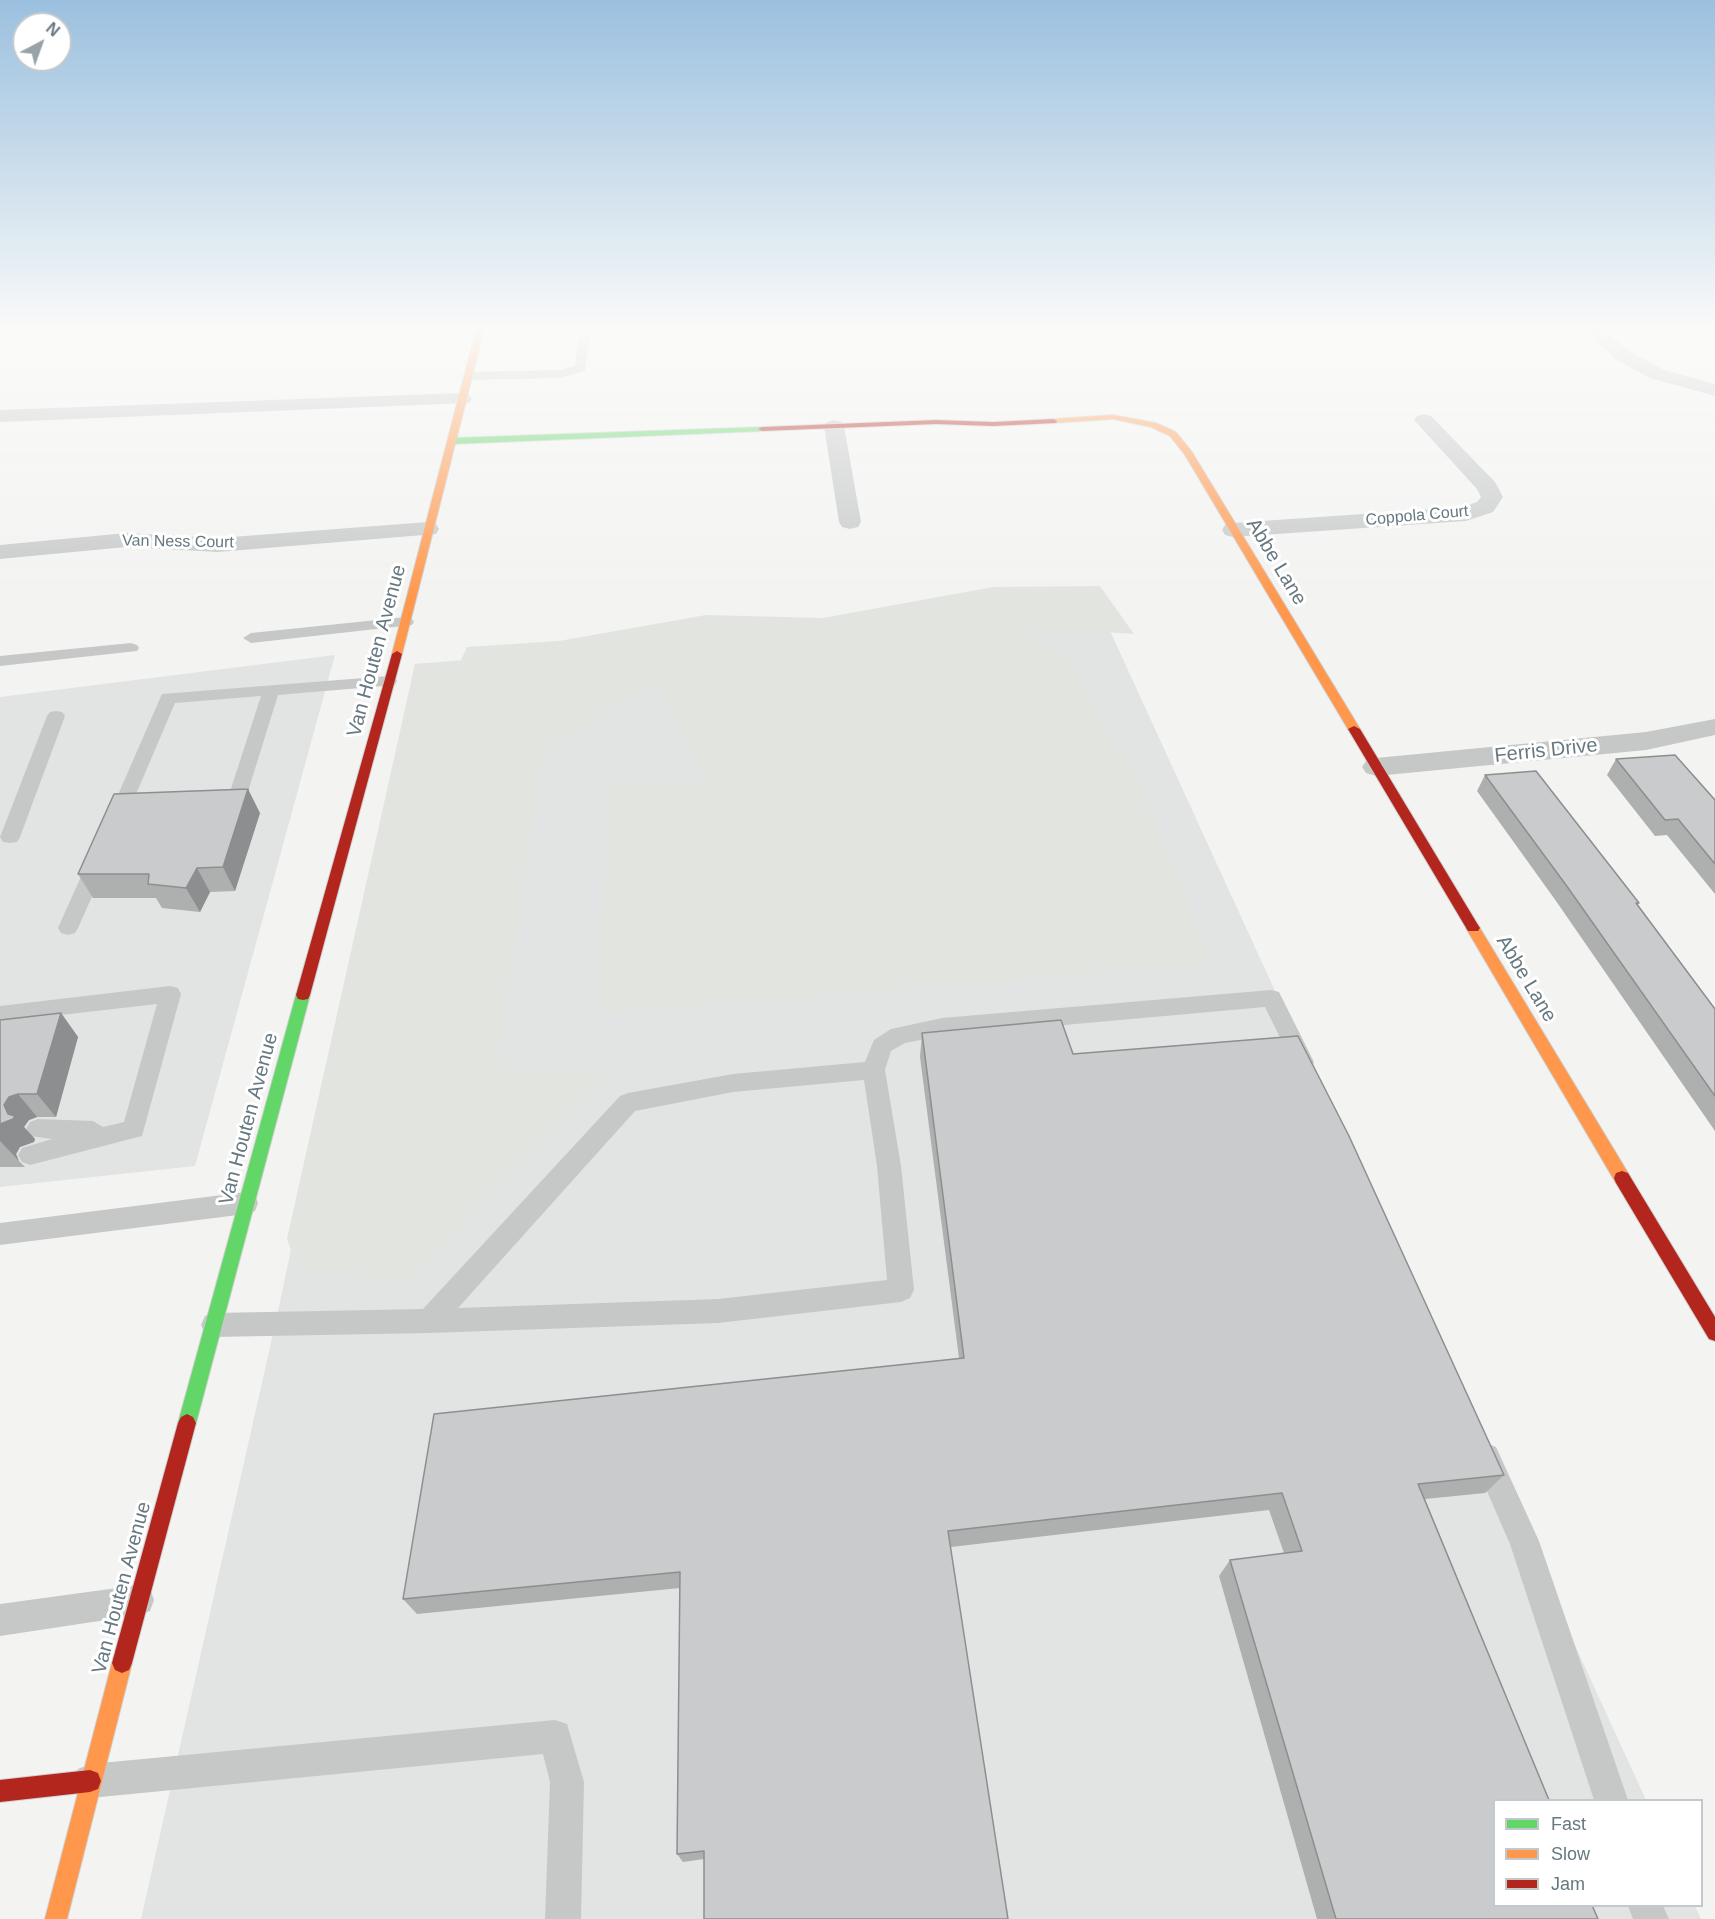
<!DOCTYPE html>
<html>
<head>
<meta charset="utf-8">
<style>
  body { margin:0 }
  #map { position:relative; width:1715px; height:1919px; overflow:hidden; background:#f3f3f2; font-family:Arial,sans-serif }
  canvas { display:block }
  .legend { position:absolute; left:1493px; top:1799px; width:210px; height:108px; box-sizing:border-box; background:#fff; border:2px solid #c2c9cc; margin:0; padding:8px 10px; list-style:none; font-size:18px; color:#667880 }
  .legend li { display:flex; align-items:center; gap:12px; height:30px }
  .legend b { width:30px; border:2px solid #c2c9cc }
  .north { position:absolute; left:12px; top:12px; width:60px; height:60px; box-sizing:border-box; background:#fff; border:2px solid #c2c9cc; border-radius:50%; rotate:41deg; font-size:16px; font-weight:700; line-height:24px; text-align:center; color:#667880 }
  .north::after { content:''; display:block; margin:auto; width:21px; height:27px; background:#97a3a8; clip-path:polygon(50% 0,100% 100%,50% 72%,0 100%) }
</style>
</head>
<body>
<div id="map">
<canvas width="1715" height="1919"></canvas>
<ul class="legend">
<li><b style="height:8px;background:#63d668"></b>Fast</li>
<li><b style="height:8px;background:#ff974d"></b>Slow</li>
<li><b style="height:8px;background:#b3261e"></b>Jam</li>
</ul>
<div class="north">N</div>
</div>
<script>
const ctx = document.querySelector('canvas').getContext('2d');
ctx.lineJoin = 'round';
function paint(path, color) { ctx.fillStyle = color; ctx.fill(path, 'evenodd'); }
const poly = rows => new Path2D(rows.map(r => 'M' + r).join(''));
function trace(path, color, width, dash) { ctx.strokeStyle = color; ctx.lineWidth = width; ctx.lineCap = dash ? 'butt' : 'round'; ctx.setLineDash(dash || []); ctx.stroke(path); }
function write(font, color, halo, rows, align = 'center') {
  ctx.font = font + ' Arial,sans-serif'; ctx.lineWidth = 6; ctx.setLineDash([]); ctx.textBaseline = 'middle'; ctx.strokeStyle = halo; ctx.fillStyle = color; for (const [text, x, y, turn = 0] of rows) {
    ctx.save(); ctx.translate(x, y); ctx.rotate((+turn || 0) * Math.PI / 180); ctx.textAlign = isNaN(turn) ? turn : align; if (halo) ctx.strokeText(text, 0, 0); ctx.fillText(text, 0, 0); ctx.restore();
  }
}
paint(poly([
  [1098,610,1111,633,1646,1800,1494,1800,1494,1906,1695,1906,1701,1919,141,1919,275,1325,415,664],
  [335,655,195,1166,0,1187,0,697]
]), '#e2e4e3');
paint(poly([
  [1100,586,1134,634,1064,629,1026,637,1065,653,1116,753,1127,753,1170,861,1183,886,1181,887,1212,964,600,1013,608,787,711,780,653,682,542,756,496,1068,609,1072,409,1279,299,1274,287,1239,415,664,460,662,467,647,559,641,706,615,823,618,993,587]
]), '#e2e5df');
const fast = poly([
  [762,427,765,427,765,431,452,444,448,441,452,438,762,427],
  [303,990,308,991,310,995,196,1423,193,1429,187,1432,181,1429,178,1423,296,995,298,991,303,990]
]);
const slow = poly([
  [476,330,484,330,402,654,397,657,392,654,476,330],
  [1113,415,1156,423,1176,432,1192,452,1360,729,1358,731,1350,731,1348,729,1185,455,1170,436,1151,427,1113,419,1053,423,1049,421,1053,419,1113,415],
  [1473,923,1478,925,1628,1173,1630,1178,1628,1183,1622,1185,1616,1183,1466,928,1473,923],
  [122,1653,129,1656,132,1663,67,1919,45,1919,112,1663,115,1656,122,1653]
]);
const jam = poly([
  [1053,419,1057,421,1056,423,993,426,936,424,762,431,758,429,762,427,936,420,993,422,1053,419],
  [397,651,402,654,310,995,308,999,303,1000,298,999,296,995,392,654,397,651],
  [1354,726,1360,729,1478,925,1480,928,1478,931,1468,931,1348,729,1354,726],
  [1622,1171,1628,1173,1715,1317,1715,1341,1709,1339,1616,1183,1614,1178,1616,1173,1622,1171],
  [187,1414,193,1417,196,1423,132,1663,129,1670,122,1673,115,1670,112,1663,178,1423,181,1417,187,1414],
  [90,1770,98,1773,101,1781,98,1789,90,1792,0,1802,0,1780,90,1770]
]);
trace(fast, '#cfd0d0', 2);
trace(slow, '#cfd0d0', 2);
trace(jam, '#cfd0d0', 2);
paint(poly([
  [579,330,591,330,585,371,560,378,468,380,462,376,468,372,559,370,575,366,579,330],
  [406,617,412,619,414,622,412,625,251,643,243,638,251,633,406,617],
  [131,643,137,645,139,648,137,651,0,666,0,656,131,643],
  [389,676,395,677,397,681,395,685,278,695,245,801,243,805,236,807,229,805,227,801,261,696,175,703,125,820,123,824,116,826,109,824,107,820,162,694,389,676],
  [56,711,62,712,65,716,20,837,17,842,10,843,3,842,0,837,47,716,50,712,56,711],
  [97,856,104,858,107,863,78,928,75,933,68,935,61,933,58,928,87,863,90,858,97,856],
  [170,986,178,988,181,994,142,1136,30,1165,22,1162,18,1155,22,1148,52,1139,30,1136,26,1129,30,1122,38,1119,93,1121,103,1127,124,1122,157,1004,0,1022,0,1006,170,986],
  [1271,990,1279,992,1314,1062,1311,1068,1303,1071,1295,1068,1265,1007,942,1036,905,1043,891,1051,885,1070,901,1166,914,1290,910,1298,901,1302,718,1323,429,1333,214,1337,205,1334,201,1325,205,1316,214,1313,423,1309,620,1096,628,1093,733,1074,865,1062,874,1040,891,1029,942,1018,1271,990],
  [864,1080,877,1166,887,1280,718,1299,458,1308,635,1111,733,1092,864,1080],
  [246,1192,255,1195,258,1203,255,1211,246,1214,0,1245,0,1223,246,1192],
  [1486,1443,1496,1447,1539,1541,1628,1800,1594,1800,1510,1544,1472,1457,1476,1447,1486,1443],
  [139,1585,150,1589,154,1600,150,1611,139,1615,0,1636,0,1604,139,1585],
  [555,1720,567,1724,584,1782,581,1919,545,1919,550,1782,543,1754,90,1798,78,1793,73,1781,78,1769,90,1764,555,1720],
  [1628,1906,1663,1906,1669,1919,1633,1919,1628,1906]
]), '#c6c8c8');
paint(poly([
  [1583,330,1603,330,1631,352,1664,370,1715,384,1715,396,1650,378,1617,360,1583,330],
  [462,393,469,395,472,399,469,403,0,422,0,410,462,393],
  [1424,414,1431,416,1495,482,1503,497,1493,512,1466,521,1233,537,1225,535,1222,530,1225,525,1233,523,1463,507,1477,502,1481,497,1477,489,1414,420,1417,416,1424,414],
  [834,420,841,422,844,426,861,522,858,527,850,529,842,527,839,522,824,426,827,422,834,420],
  [428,522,436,524,439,529,436,534,218,552,126,547,0,559,0,545,126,533,218,538,428,522],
  [1715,719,1715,735,1646,750,1376,776,1366,773,1362,767,1366,761,1376,758,1646,732,1715,719]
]), '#c6c8c8');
paint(fast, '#63d668');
paint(slow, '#ff974d');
paint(jam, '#b3261e');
paint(poly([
  [1616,759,1715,800,1715,894,1667,835,1655,836,1607,775],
  [1485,775,1639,903,1638,905,1715,1009,1715,1131,1556,901,1477,791],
  [260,813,235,891,210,892,200,912,162,908,156,898,93,898,78,874],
  [61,1013,78,1037,56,1117,37,1117,29,1120,24,1127,35,1139,34,1142,20,1147,16,1154,19,1161,25,1167,0,1167,0,1020],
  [922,1033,1073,1054,1504,1475,1485,1493,1425,1499,1598,1919,1317,1919,1219,1576,1230,1560,1284,1553,1269,1510,951,1547,704,1859,683,1862,677,1854,680,1588,417,1614,403,1599,959,1358,920,1057]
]), '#aeafaf');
paint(poly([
  [248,789,260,813,235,891,223,867],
  [197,868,210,892,200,912,186,888],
  [61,1013,78,1037,56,1117,37,1094],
  [18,1094,37,1117,29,1120,24,1127,35,1139,34,1142,20,1147,16,1154,19,1161,0,1141,0,1124,8,1114,4,1105,9,1097]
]), '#8d8e8f');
const building = poly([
  [1675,755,1715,800,1715,864,1678,819,1665,820,1616,759,1675,755],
  [1536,771,1639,903,1636,903,1715,1009,1715,1096,1566,885,1485,775,1536,771],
  [248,789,223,867,197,868,186,888,148,884,149,874,78,874,114,794,248,789],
  [61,1013,37,1094,18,1094,9,1097,4,1105,8,1114,15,1116,13,1119,0,1124,0,1020,61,1013],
  [1061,1020,1073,1054,1298,1036,1349,1136,1504,1475,1418,1484,1549,1800,1494,1800,1494,1905,1592,1905,1598,1919,1336,1919,1230,1560,1302,1551,1282,1493,948,1531,1008,1919,704,1919,704,1851,677,1854,680,1572,403,1599,434,1414,964,1358,922,1033,1061,1020]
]);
paint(building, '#cacbcc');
trace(building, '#8d8e8f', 1.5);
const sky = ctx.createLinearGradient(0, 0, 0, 599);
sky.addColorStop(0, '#9bc0df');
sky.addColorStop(0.55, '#fafaf9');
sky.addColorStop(1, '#fafaf900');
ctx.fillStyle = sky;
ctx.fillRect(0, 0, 1715, 599);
write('16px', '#667880', '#fff', [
  ["Coppola Court",1417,516,-5],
  ["Van Ness Court",178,542,1]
]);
write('20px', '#667880', '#fff', [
  ["Abbe Lane",1276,562,59],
  ["Van Houten Avenue",377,651,-75],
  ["Ferris Drive",1546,751,-6],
  ["Abbe Lane",1526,979,59],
  ["Van Houten Avenue",249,1119,-75],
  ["Van Houten Avenue",122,1588,-75]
]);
</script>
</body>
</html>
